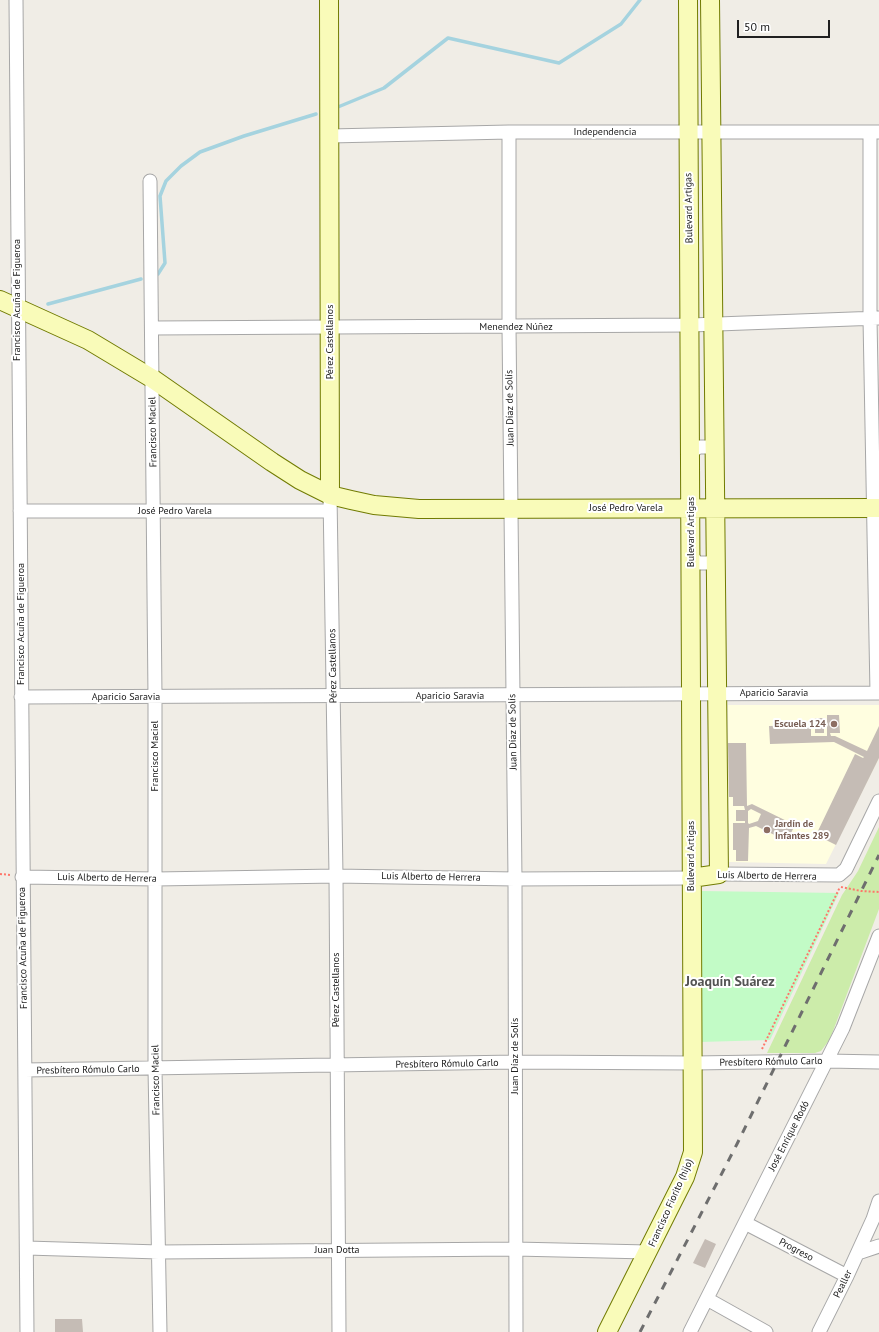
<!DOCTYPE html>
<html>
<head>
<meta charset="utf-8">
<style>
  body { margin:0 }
  #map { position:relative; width:879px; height:1332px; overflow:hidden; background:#f0ede6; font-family:"PT Sans",sans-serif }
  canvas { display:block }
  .scale { position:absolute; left:737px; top:20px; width:93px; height:18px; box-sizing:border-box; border:2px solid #202020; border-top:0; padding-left:5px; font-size:12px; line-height:14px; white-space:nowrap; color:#202020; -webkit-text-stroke:3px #fff; paint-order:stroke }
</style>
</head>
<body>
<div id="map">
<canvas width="879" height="1332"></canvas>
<div class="scale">50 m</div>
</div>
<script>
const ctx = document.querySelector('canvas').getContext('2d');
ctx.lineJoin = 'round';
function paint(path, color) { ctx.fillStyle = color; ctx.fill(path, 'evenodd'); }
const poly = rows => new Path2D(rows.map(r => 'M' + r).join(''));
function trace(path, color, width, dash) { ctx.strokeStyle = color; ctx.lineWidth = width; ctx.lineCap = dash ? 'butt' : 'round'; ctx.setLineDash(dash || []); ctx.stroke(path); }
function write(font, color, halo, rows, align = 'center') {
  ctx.font = font + ' "PT Sans",sans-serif'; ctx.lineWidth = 4; ctx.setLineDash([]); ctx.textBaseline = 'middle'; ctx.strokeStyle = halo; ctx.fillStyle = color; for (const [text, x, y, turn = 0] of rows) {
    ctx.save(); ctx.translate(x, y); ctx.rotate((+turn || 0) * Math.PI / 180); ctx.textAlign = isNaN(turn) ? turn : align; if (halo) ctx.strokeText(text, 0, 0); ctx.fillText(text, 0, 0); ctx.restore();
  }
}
paint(poly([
  [728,705,879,705,879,758,826,864,729,862]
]), '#fffee0');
paint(poly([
  [879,827,879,909,830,1039,821,1051,815,1053,767,1053,842,895,858,871]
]), '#ccecaa');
paint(poly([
  [701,891,839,893,770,1040,700,1042]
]), '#c2fbc6');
trace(poly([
  [338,107,384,88,448,38,559,63,621,24,640,0],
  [158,274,165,263,160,196,166,181,181,166,200,152,244,136,316,114],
  [48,304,141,279]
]), '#a5d3df', 3.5);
paint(poly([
  [827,715,839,715,840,733,830,733,831,736,835,736,867,751,879,726,879,758,836,845,816,835,855,754,863,758,864,757,834,742,770,744,769,726,802,725,802,727,811,727,811,736,827,736],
  [815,718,824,718,824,733,815,733],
  [728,743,746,743,747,806,752,804,795,825,787,841,756,826,749,828,748,861,736,861,736,850,733,850,733,823,745,823,745,821,736,821,736,810,745,810,744,806,733,806,733,797,729,797],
  [751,809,761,814,758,821,749,824,748,823,748,811],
  [705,1239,716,1244,705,1268,693,1263],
  [55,1319,82,1319,83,1332,55,1332]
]), '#c5bcb5');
const street = poly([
  [16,0,27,1332],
  [509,132,509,327,515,879,516,1332],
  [870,132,870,319,877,693],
  [330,136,509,132,879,132],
  [150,181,155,697,155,1069,160,1332],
  [153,328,691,325,879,318],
  [691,452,699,447,709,447,716,453],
  [330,495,336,876,339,1332],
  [20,511,330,511],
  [691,556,698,563,709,563,716,557],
  [21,697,879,693],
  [719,874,839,875,846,869,879,801],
  [22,877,156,879,336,876,515,879,691,878],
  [25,1070,516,1062,694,1063,827,1061,879,1062],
  [745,1223,847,1276],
  [27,1248,159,1252,515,1249,648,1252],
  [858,1253,879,1246],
  [707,1299,766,1332],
  [690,1332,843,1028,879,936],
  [819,1332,847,1276,873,1219,879,1201]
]);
const secondary = poly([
  [329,0,330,495],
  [0,300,88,340,153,379,272,462,300,480,330,495,351,500,374,505,419,509,879,508],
  [691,878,719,874,710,0],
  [607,1332,685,1177,693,1152,688,0]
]);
trace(street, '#a7a7a7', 15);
trace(secondary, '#717b02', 20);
trace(poly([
  [0,874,11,875],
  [841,887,861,891,879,892],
  [762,1049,840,887]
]), '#fe766a', 2, [2, 2]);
trace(street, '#fff', 13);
trace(secondary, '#f9fbb9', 18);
trace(poly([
  [640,1332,737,1144,879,855]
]), '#6e6e6e', 3, [8, 8]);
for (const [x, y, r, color] of [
  [834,724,4,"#8d6e63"],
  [767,830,4,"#8d6e63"]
]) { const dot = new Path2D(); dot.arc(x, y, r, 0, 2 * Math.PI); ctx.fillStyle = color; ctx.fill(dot); trace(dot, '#fff', 1.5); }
write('10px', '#202020', '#fff', [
  ["Independencia",605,132],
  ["Bulevard Artigas",689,208,-91],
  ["Francisco Acuña de Figueroa",17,300,-90],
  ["Menendez Núñez",516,327],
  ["Pérez Castellanos",330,342,-90],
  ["Juan Díaz de Solís",510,408,-91],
  ["Francisco Maciel",153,432,-91],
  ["José Pedro Varela",626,508],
  ["José Pedro Varela",175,511],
  ["Bulevard Artigas",691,532,-90],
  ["Francisco Acuña de Figueroa",21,624,-90],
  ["Pérez Castellanos",333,666,-91],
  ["Aparicio Saravia",774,693],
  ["Aparicio Saravia",450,696],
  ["Aparicio Saravia",126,697],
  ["Juan Díaz de Solís",513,732,-91],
  ["Francisco Maciel",155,756,-90],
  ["Bulevard Artigas",691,856,-90],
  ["Luis Alberto de Herrera",767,876,1],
  ["Luis Alberto de Herrera",431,877,1],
  ["Luis Alberto de Herrera",107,878,1],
  ["Francisco Acuña de Figueroa",23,948,-91],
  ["Pérez Castellanos",336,990,-90],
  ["Juan Díaz de Solís",515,1056,-90],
  ["Presbítero Rómulo Carlo",771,1062,-1],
  ["Presbítero Rómulo Carlo",447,1064,-1],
  ["Presbítero Rómulo Carlo",88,1070,-1],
  ["Francisco Maciel",156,1080,-91],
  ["José Enrique Rodó",789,1136,-63],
  ["Francisco Fiorito (hijo)",671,1203,-66],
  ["Juan Dotta",337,1250],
  ["Progreso",796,1250,28],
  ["Pealler",843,1284,-64]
]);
write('bold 10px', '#785e54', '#fff', [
  ["Escuela 124",826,724],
  ["Jardín de",775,824,"left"],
  ["Infantes 289",775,836,"left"]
], 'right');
write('bold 14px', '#535353', '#fff', [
  ["Joaquín Suárez",730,982]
]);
</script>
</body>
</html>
